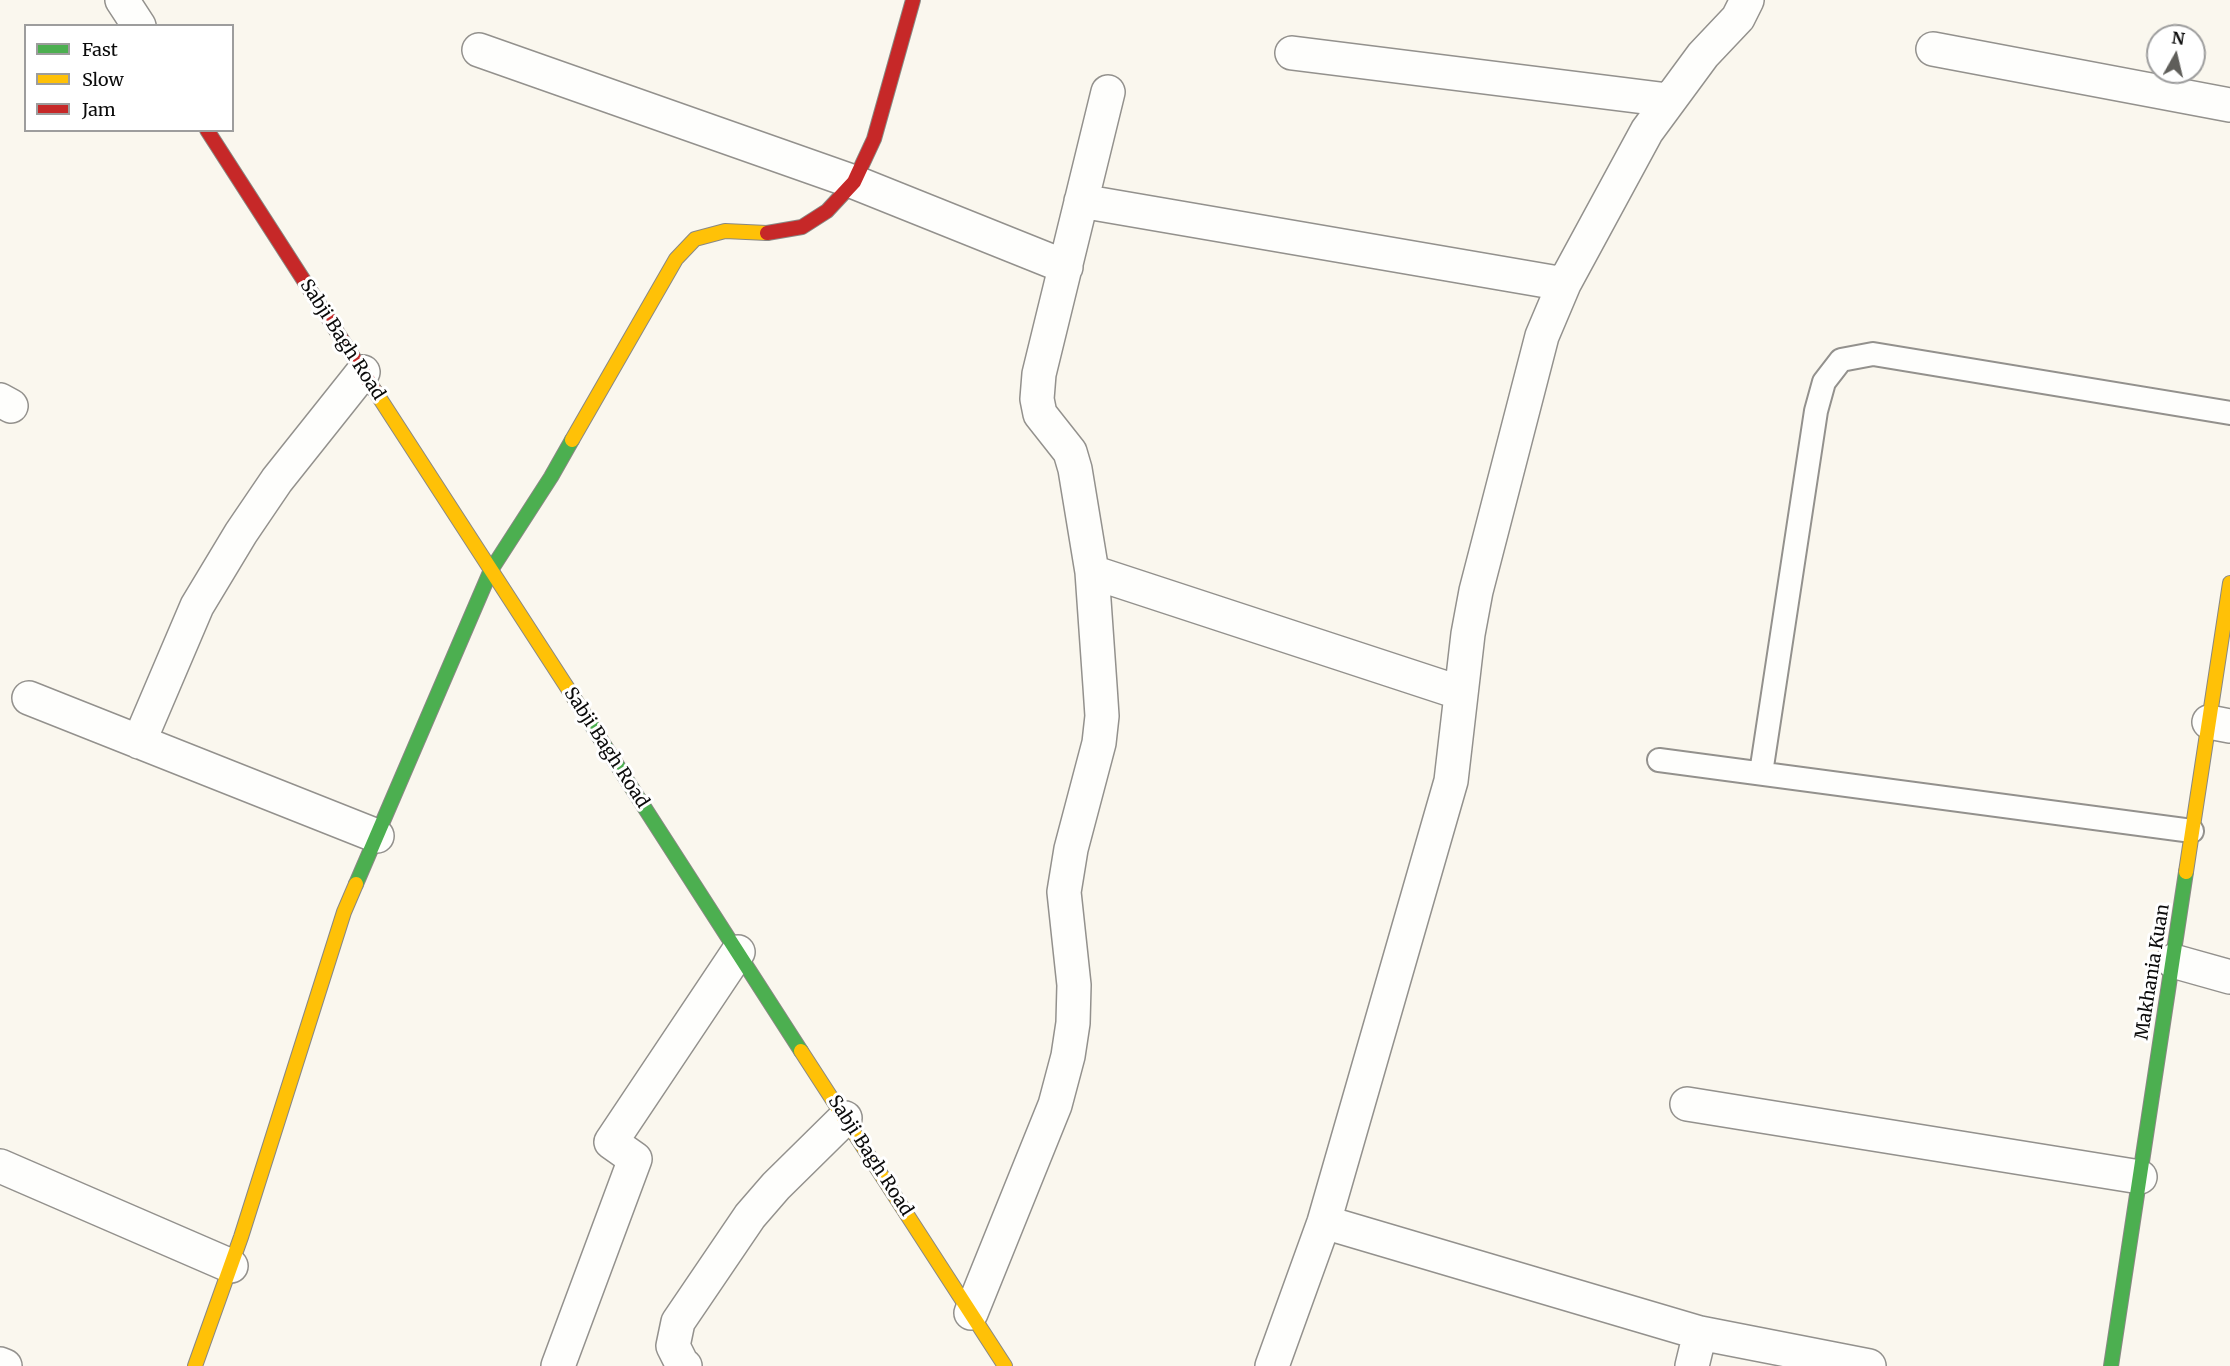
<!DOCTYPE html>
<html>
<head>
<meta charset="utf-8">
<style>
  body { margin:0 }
  #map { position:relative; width:2230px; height:1366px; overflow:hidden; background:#faf7ee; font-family:Merriweather,serif }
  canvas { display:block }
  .legend { position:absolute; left:24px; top:24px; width:210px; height:108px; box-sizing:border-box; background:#fff; border:2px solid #9d9d9d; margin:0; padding:8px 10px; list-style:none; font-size:18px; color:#0b0b0b }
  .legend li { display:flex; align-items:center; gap:12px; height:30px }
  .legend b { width:30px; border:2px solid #9d9d9d }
  .north { position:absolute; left:2146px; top:24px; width:60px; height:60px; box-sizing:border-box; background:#fff; border:2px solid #9d9d9d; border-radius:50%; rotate:8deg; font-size:16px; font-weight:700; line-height:24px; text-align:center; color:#0b0b0b }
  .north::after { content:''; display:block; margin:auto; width:21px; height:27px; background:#5f5e5a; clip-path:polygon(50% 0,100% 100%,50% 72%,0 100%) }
</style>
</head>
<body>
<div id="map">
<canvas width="2230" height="1366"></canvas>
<ul class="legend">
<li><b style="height:8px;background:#4caf50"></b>Fast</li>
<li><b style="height:8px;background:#ffc107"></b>Slow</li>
<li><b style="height:8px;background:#c62828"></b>Jam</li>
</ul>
<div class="north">N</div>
</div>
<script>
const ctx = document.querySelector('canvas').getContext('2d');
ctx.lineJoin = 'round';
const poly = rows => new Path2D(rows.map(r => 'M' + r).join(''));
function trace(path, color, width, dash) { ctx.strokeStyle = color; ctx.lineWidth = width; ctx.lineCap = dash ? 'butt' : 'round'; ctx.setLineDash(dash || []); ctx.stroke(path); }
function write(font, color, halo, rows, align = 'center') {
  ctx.font = font + ' Merriweather,serif'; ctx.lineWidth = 6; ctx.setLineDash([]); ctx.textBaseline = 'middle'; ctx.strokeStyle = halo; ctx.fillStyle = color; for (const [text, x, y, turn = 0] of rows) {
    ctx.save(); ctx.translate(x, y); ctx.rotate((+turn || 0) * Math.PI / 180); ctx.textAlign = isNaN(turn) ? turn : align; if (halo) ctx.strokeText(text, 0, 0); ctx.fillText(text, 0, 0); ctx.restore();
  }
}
const lane = poly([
  [1659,760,2192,831],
  [1761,773,1816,411,1824,382,1841,360,1873,354,2230,413]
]);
const street = poly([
  [122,0,139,26],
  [1933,49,2230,105],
  [479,50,854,182,1066,267],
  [1292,53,1668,100],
  [1081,201,1564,284],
  [0,400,11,406],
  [1092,572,1461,693],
  [29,698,377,836],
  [2209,722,2230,726],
  [139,742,197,606,241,533,277,480,363,372],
  [2173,961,2230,977],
  [1687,1104,2140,1177],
  [0,1166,231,1266],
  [1324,1222,1700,1333],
  [971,1313,1055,1105,1068,1056,1073,1023,1074,985,1064,892,1071,849,1099,743,1102,716,1100,686,1092,572,1075,469,1070,452,1040,414,1037,399,1039,374,1108,92],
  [0,1364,5,1366],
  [558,1366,635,1159,611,1142,738,952],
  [685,1366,682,1364,673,1346,678,1322,750,1216,776,1186,845,1118],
  [1272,1366,1324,1222,1451,781,1468,634,1476,591,1542,336,1564,284,1647,131,1703,55,1738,18,1747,0],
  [1692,1366,1700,1333,1869,1366]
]);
const fast = poly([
  [574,698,801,1051],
  [356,884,491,570,551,477,572,440],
  [2111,1366,2186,872]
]);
const slow = poly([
  [375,391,574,698],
  [572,440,676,259,695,239,725,231,767,233],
  [2186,872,2230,583],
  [801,1051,1005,1366],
  [195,1366,241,1237,344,912,356,884]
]);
const jam = poly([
  [207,130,375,391],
  [767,233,802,227,827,211,854,182,874,139,913,0]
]);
trace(lane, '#93918d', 26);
trace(street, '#93918d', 36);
trace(fast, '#898884', 16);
trace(slow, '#898884', 16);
trace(jam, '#898884', 16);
trace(lane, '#fefefc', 22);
trace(street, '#fefefc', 33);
trace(fast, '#4caf50', 14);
trace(slow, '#ffc107', 14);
trace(jam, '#c62828', 14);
write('18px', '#0b0b0b', '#fff', [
  ["Sabji Bagh Road",342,340,57],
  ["Sabji Bagh Road",606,748,57],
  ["Makhania Kuan",2153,972,-81],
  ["Sabji Bagh Road",870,1156,57]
]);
</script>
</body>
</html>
